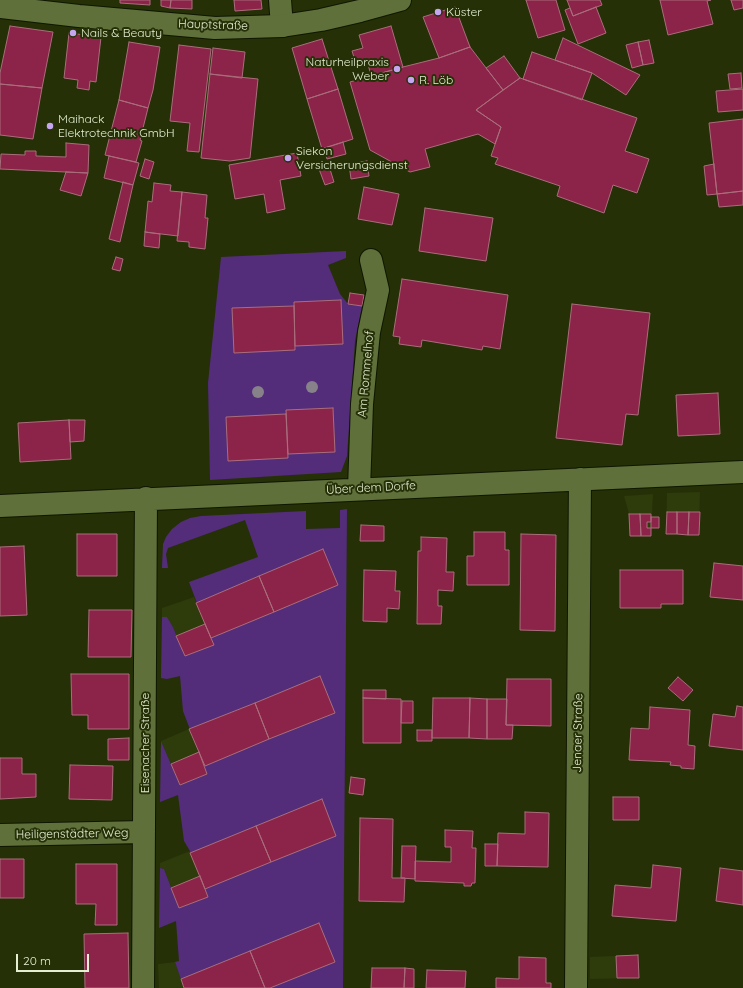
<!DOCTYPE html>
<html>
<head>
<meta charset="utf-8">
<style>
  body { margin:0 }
  #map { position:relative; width:743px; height:988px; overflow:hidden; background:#253007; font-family:Quicksand,sans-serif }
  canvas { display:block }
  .scale { position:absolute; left:16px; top:954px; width:73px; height:18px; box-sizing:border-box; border:2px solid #e4efd2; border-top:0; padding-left:5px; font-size:12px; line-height:14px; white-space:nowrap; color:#e4efd2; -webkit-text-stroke:3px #253007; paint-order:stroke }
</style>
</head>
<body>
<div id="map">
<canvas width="743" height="988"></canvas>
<div class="scale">20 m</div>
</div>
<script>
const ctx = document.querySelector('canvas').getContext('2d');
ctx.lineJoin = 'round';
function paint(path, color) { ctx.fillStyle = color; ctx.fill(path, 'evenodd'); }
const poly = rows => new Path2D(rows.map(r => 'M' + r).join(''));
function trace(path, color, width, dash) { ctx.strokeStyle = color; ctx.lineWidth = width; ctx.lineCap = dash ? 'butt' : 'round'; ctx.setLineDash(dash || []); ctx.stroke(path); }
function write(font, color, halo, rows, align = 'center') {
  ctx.font = font + ' Quicksand,sans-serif'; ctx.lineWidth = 4; ctx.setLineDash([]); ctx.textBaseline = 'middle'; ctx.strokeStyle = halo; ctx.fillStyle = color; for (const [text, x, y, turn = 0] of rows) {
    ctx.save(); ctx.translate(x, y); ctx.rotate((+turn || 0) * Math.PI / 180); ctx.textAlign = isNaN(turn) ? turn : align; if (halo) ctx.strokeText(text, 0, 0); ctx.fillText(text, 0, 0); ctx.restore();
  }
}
paint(poly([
  [700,492,699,535,666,534,667,493],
  [653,494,651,536,630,536,629,514,624,496],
  [194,597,214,645,185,656,173,627,167,617,162,617,162,608],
  [189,729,207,774,180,785,161,741],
  [190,851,208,897,179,908,164,869,160,868,160,863],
  [638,955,639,978,590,979,590,957],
  [175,962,185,988,159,988,158,964]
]), '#2e3b0b');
paint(poly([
  [346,251,346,258,328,265,340,294,348,304,362,306,355,341,347,456,341,472,210,480,208,383,221,257],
  [347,509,343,988,184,988,175,962,179,961,176,921,159,928,160,868,164,869,179,908,208,897,190,851,184,841,178,795,160,802,161,741,180,785,207,774,183,711,180,676,167,679,161,678,162,617,167,617,173,627,185,656,213,645,189,582,258,557,245,520,168,548,166,554,168,568,162,568,163,544,166,537,172,529,181,522,190,518,201,516,306,511,306,529,340,528,340,510]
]), '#532d7a');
const building = poly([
  [120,0,150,0,150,5,120,3,120,0],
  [161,0,171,0,170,8,161,6,161,0],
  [171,0,192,0,192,9,170,8,171,0],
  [234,0,261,0,262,9,235,11,234,0],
  [526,0,556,0,565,30,538,38,526,0],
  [567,0,600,0,602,5,573,16,567,0],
  [660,0,711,0,707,1,713,24,668,35,660,0],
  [731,0,743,0,743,8,734,10,731,0],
  [455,7,470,47,439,58,423,17,455,7],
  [596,7,606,33,578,44,565,10,570,8,573,16,596,7],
  [10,26,53,32,42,88,0,84,0,73,10,26],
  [391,26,403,67,371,76,368,64,357,67,352,51,363,48,359,35,391,26],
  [69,33,101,37,96,82,90,81,89,90,77,88,78,80,64,78,69,33],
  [563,38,640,75,626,95,592,73,555,60,563,38],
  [322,39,338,89,307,99,292,48,322,39],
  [649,40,654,63,643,65,638,42,649,40],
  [129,42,160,47,153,90,148,108,119,100,129,42],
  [638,42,643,65,632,68,626,45,638,42],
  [179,45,211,49,199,152,187,151,190,123,170,121,179,45],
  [470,47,503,90,476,110,501,127,495,144,478,134,425,149,430,167,410,172,370,150,350,82,403,67,439,58,470,47],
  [213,48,245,52,242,78,210,74,213,48],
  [532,52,592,73,582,100,523,79,532,52],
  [504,56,520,78,503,90,486,68,504,56],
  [741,73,742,88,730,89,728,74,741,73],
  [210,74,258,79,250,158,230,161,201,158,210,74],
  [520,78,637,118,625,151,649,159,637,193,613,185,604,213,557,196,560,186,495,164,498,158,491,156,501,127,476,110,520,78],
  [0,84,42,88,33,139,0,135,0,84],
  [338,89,353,139,322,149,307,99,338,89],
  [743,89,743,110,718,112,716,91,743,89],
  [119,100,148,108,140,140,142,141,136,162,105,155,119,100],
  [743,119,743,191,717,194,709,123,743,119],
  [343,142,346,154,327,159,324,148,343,142],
  [66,143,89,145,88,173,0,169,1,154,25,155,25,151,36,151,36,156,66,157,66,143],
  [297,153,301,176,280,180,285,209,267,213,264,194,235,199,229,165,297,153],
  [109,156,139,163,133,185,104,178,109,156],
  [145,159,154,162,149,179,140,176,145,159],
  [367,161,369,176,351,179,349,164,367,161],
  [714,164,717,194,707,195,704,166,714,164],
  [329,166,334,182,325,185,319,169,329,166],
  [66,172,88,173,81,196,60,190,66,172],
  [123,182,133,185,120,242,109,239,123,182],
  [154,183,171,185,170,191,182,192,178,236,145,232,148,201,152,202,154,183],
  [364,187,399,194,392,225,358,219,364,187],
  [743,191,743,205,719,207,717,194,743,191],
  [182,192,207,195,205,218,208,218,205,249,189,247,189,242,177,241,182,192],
  [425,208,493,218,486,261,419,251,425,208],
  [145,232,160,234,159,248,144,246,145,232],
  [116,257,123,259,120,271,112,269,116,257],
  [402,279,508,295,500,349,483,346,482,350,422,340,421,347,399,344,400,337,393,336,402,279],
  [350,293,364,295,362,306,348,304,350,293],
  [341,300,343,344,295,346,294,302,341,300],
  [572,304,650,313,638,415,626,414,622,445,556,438,572,304],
  [294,306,295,350,234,353,232,308,294,306],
  [718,393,720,434,678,436,676,395,718,393],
  [333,408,335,452,288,454,286,410,333,408],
  [286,414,288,458,228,461,226,417,286,414],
  [69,420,71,459,20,462,18,423,69,420],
  [69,420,85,420,84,441,70,442,69,420],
  [667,512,677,512,677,534,666,534,667,512],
  [677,512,689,512,688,535,677,534,677,512],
  [689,512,700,512,699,535,688,535,689,512],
  [629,514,640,514,641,536,630,536,629,514],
  [640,514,651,514,651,536,641,536,640,514],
  [651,517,659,517,659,528,647,528,647,522,651,522,651,517],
  [361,525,384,526,384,541,360,541,361,525],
  [474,532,505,532,505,550,509,550,509,585,467,585,467,556,474,556,474,532],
  [77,534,117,534,117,576,77,576,77,534],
  [521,534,556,535,555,631,520,630,521,534],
  [421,537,447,538,446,572,454,572,453,591,438,590,438,606,442,606,441,624,417,624,418,551,421,551,421,537],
  [24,546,27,615,0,616,0,547,24,546],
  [323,549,338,585,274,612,259,576,323,549],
  [714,563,743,566,743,600,710,597,714,563],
  [364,570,396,571,395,591,400,591,399,609,387,608,387,622,363,621,364,570],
  [620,570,683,570,683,604,661,604,661,608,620,608,620,570],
  [259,576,274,612,211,638,196,603,259,576],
  [89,610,132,610,131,657,88,657,89,610],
  [205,624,214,645,185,656,176,636,205,624],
  [71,674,129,674,129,729,88,729,88,715,72,715,71,674],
  [320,676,335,713,269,739,255,703,320,676],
  [678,677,693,690,683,701,668,688,678,677],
  [507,679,551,679,551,726,506,725,507,679],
  [363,690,386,690,386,699,363,698,363,690],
  [363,698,401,699,401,743,363,743,363,698],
  [433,698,470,698,469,738,432,738,433,698],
  [470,698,487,699,487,739,469,738,470,698],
  [487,699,507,699,506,725,513,725,512,739,487,739,487,699],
  [402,701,413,701,413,723,401,723,402,701],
  [255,703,269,739,205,766,189,729,255,703],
  [737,706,743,707,743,750,709,746,713,714,735,717,737,706],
  [650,707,690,710,688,745,695,746,694,769,681,768,681,766,670,765,671,762,629,760,631,728,649,729,650,707],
  [417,730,432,730,432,741,417,741,417,730],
  [129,738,129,760,108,760,108,739,129,738],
  [199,752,207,774,180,785,171,764,199,752],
  [0,758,22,758,22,774,36,774,36,797,0,799,0,758],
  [70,765,113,766,112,800,69,799,70,765],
  [351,777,365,779,363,795,349,793,351,777],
  [613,797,639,797,639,820,613,820,613,797],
  [322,799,336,836,271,862,256,826,322,799],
  [525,812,549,813,548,867,497,866,498,833,525,834,525,812],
  [360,818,393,819,392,878,405,878,404,902,359,901,360,818],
  [256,826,271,862,205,889,190,853,256,826],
  [445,830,473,831,472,848,476,848,475,883,472,883,471,886,464,886,464,883,415,881,415,861,451,862,451,847,445,847,445,830],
  [485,844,498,844,497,866,485,866,485,844],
  [402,846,416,846,415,879,401,878,402,846],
  [0,859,24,859,24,898,0,898,0,859],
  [76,864,117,864,117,925,95,925,96,904,76,904,76,864],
  [653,865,681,868,676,921,612,916,615,885,651,888,653,865],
  [720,868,743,871,743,905,716,901,720,868],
  [200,876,208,897,179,908,171,888,200,876],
  [319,923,335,962,270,988,265,988,250,951,319,923],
  [128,933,129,988,85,988,84,934,128,933],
  [250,951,265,988,184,988,181,979,250,951],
  [638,955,639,978,617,978,616,956,638,955],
  [519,957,546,958,546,983,551,983,551,988,496,988,496,978,519,979,519,957],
  [372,968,405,968,404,988,371,988,372,968],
  [405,968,414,969,414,988,404,988,405,968],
  [427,970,466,971,465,988,426,988,427,970]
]);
paint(building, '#8b2448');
trace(building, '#aa6d7c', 1);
const street = poly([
  [280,0,282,26],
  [359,489,362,404,369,332,378,290,371,260],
  [0,506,743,472],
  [0,835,144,832],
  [143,988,146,498],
  [576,988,580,479]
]);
const secondary = poly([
  [0,7,79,16,215,28,282,26,321,20,360,11,400,0]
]);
trace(street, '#0f1700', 24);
trace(secondary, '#0f1700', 24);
trace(street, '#5f703b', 22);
trace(secondary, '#5f703b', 22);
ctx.fillStyle = '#878189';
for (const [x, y] of [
  [312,387],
  [258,392]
]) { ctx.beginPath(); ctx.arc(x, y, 6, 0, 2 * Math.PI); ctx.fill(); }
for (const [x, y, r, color] of [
  [438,12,4,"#c6a6f0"],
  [73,33,4,"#c6a6f0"],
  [397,69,4,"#c6a6f0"],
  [411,80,4,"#c6a6f0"],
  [50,126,4,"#c6a6f0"],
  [288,158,4,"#c6a6f0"]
]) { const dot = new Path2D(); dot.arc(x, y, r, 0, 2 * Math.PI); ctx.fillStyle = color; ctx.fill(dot); trace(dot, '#253007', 1.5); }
write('12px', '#e4efd2', '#253007', [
  ["Küster",446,12],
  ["Nails & Beauty",81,33],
  ["Naturheilpraxis",389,62,"right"],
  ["Weber",389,76,"right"],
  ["R. Löb",419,80],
  ["Maihack",58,119],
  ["Elektrotechnik GmbH",58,133],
  ["Siekon",296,151],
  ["Versicherungsdienst",296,165]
], 'left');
write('12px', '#e4efd2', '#253007', [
  ["Hauptstraße",213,25,2],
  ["Am Rommelhof",366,374,-85],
  ["Über dem Dorfe",371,488,-3],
  ["Jenaer Straße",578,733,-89],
  ["Eisenacher Straße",145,743,-90],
  ["Heiligenstädter Weg",72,834,-1]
]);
</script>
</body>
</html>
